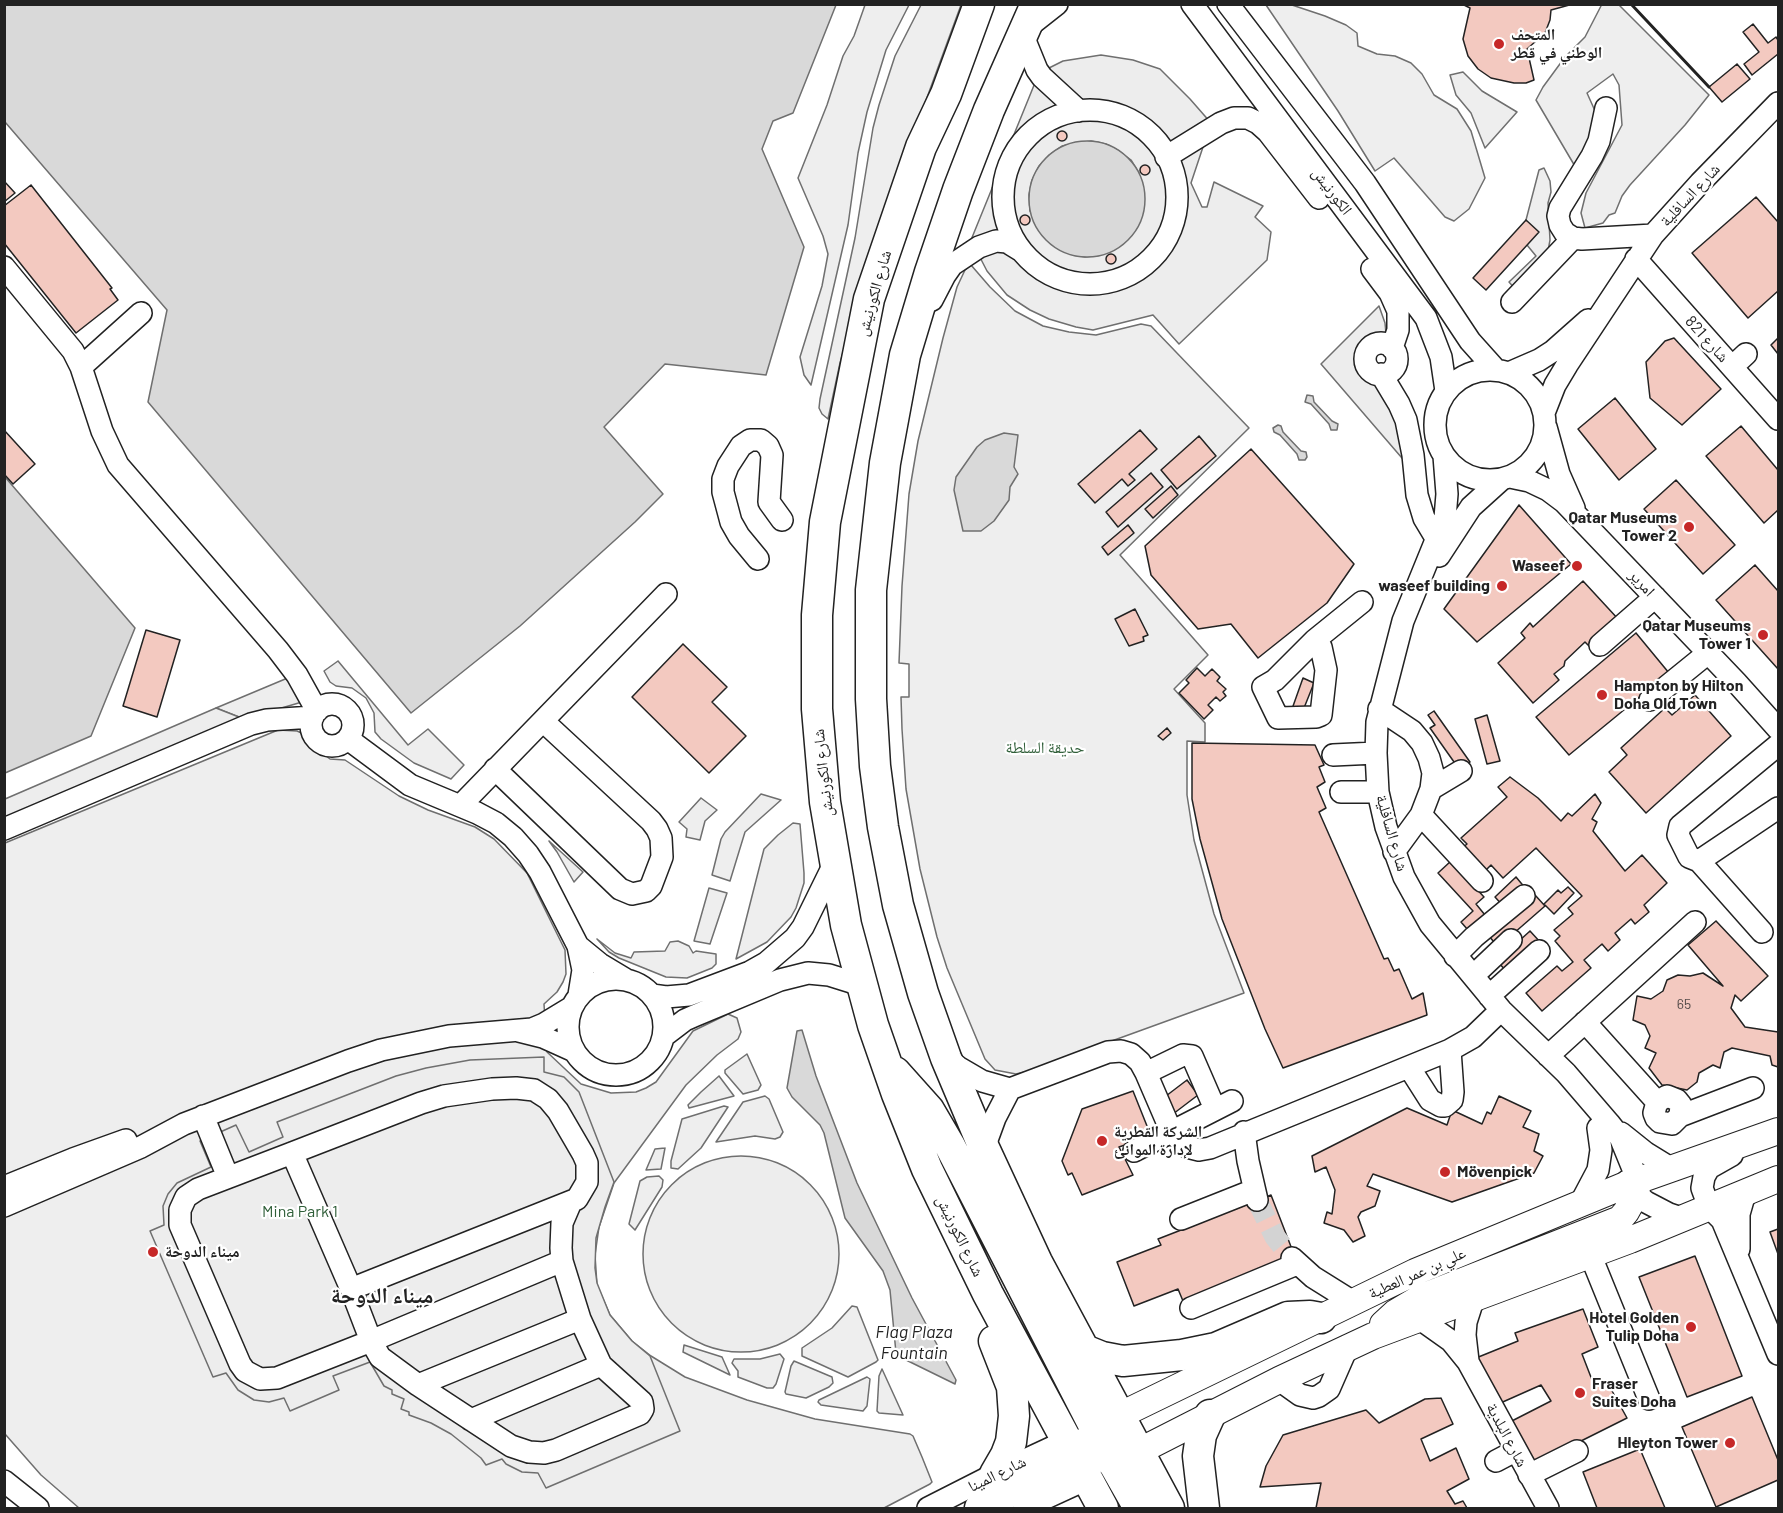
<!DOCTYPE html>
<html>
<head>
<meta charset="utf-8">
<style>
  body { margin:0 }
  #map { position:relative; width:1783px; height:1513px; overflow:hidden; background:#fff; font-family:Barlow,sans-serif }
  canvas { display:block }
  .frame { position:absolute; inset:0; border:6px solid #222; pointer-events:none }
</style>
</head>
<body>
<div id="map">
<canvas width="1783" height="1513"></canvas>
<div class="frame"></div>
</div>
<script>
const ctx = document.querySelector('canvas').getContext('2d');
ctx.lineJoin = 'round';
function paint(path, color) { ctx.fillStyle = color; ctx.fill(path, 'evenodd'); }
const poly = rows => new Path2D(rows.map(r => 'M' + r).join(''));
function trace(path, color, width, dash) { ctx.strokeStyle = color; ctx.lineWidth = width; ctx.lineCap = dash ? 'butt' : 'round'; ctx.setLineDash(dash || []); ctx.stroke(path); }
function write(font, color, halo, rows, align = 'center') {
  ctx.font = font + ' Barlow,"Noto Naskh Arabic",sans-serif'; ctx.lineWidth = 4.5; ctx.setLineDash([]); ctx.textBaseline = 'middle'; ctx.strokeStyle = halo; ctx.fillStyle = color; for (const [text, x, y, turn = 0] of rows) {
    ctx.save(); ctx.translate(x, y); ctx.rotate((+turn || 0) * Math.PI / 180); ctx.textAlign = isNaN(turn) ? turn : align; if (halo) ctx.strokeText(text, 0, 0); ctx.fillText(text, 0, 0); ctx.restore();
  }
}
const green = poly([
  [1602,4,1619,5,1709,95,1685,125,1630,185,1622,196,1615,213,1609,215,1603,223,1585,228,1581,213,1586,193,1622,125,1619,85,1613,74,1587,93,1600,122,1576,168,1536,100,1543,87,1565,57,1585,37,1602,4],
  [865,5,909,5,886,50,867,112,858,153,848,225,811,385,804,375,800,357,822,286,828,254,823,236,798,178,827,105,843,56,854,36,865,5],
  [921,5,961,5,900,171,856,307,840,363,828,419,822,414,819,408,820,399,855,238,873,128,879,105,895,56,921,5],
  [1266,5,1292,5,1325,16,1346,25,1357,33,1358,46,1377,54,1395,56,1411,63,1422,74,1434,95,1457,109,1471,131,1485,178,1469,209,1454,221,1445,217,1394,158,1375,171,1338,111,1266,5],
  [1463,72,1482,91,1517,112,1485,148,1471,113,1456,95,1450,75,1463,72],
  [1544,168,1550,181,1551,192,1548,203,1550,240,1548,251,1518,292,1509,282,1536,256,1527,245,1526,220,1539,170,1544,168],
  [971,265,990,287,1015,311,1043,326,1069,332,1096,335,1141,324,1151,326,1249,428,1120,555,1208,655,1174,689,1205,723,1205,742,1187,741,1187,795,1194,840,1214,914,1244,993,1029,1071,1016,1074,995,1070,985,1059,947,968,937,937,920,869,906,789,902,729,901,697,909,697,909,664,899,663,902,586,909,494,918,441,943,338,957,287,965,270,971,265],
  [338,661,408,745,428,729,464,765,451,779,414,763,381,739,375,732,374,713,366,698,352,688,336,686,330,682,324,671,338,661],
  [290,677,302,702,244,719,216,708,290,677],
  [278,730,297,731,306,735,315,748,330,759,345,760,399,796,428,810,475,827,494,839,527,873,565,950,566,974,563,982,557,992,544,1004,547,1052,581,1084,611,1093,636,1092,646,1088,656,1082,693,1031,728,1014,737,1018,741,1032,738,1039,717,1055,686,1085,614,1183,599,1227,595,1255,597,1285,610,1315,632,1341,651,1356,685,1377,747,1400,815,1419,910,1434,913,1436,922,1457,932,1482,930,1484,884,1508,79,1508,41,1475,5,1434,5,843,278,730],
  [761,794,781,800,745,832,730,881,712,875,721,839,725,832,761,794],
  [701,798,717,810,705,821,700,840,686,837,687,829,679,822,701,798],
  [793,823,800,824,804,873,804,883,796,908,791,917,767,942,736,959,764,849,778,835,793,823],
  [549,841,583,872,574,882,557,852,549,841],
  [709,888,727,893,710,944,694,941,709,888],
  [597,939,615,953,631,958,634,952,665,951,670,942,678,941,689,946,693,953,696,951,716,954,716,964,712,968,687,978,666,977,619,958,609,952,597,939],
  [747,1054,761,1085,758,1090,743,1094,725,1073,725,1070,747,1054],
  [719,1076,734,1096,689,1108,688,1105,701,1092,719,1076],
  [765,1096,769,1099,783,1132,780,1137,775,1139,755,1136,716,1142,743,1102,765,1096],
  [724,1106,728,1107,701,1148,678,1169,671,1168,671,1161,682,1119,724,1106],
  [665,1148,661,1169,646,1170,655,1149,665,1148],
  [659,1176,663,1180,662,1187,635,1230,629,1224,640,1181,647,1177,659,1176],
  [852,1306,857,1307,878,1360,876,1362,848,1377,802,1356,802,1348,832,1328,852,1306],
  [684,1345,722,1357,730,1375,683,1352,684,1345],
  [780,1354,784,1359,776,1384,773,1388,767,1388,738,1377,738,1371,732,1363,734,1359,760,1359,780,1354],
  [794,1361,832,1377,833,1383,829,1387,806,1398,786,1394,785,1392,791,1366,794,1361],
  [882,1369,903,1415,879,1413,877,1411,879,1376,882,1369],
  [867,1377,870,1379,867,1406,863,1411,821,1405,818,1402,819,1400,867,1377]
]);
paint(green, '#eee');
trace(green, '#6f6f6f', 1.5);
const parking = poly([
  [1101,55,1133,60,1160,69,1190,99,1211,123,1191,183,1202,207,1207,207,1214,182,1263,206,1255,217,1271,232,1267,260,1179,344,1153,315,1093,330,1076,327,1049,319,1030,310,1007,295,987,271,971,240,1039,73,1063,61,1101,55],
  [1091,141,1106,144,1119,151,1131,160,1139,173,1101,255,1085,257,1070,254,1030,211,1029,195,1032,180,1039,166,1049,155,1062,146,1091,141],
  [1379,306,1385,323,1387,344,1376,344,1371,347,1365,356,1365,362,1372,372,1381,374,1414,472,1321,364,1379,306],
  [216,708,244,719,5,823,5,799,216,708],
  [544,1057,544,1072,564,1077,579,1092,614,1182,605,1207,596,1238,595,1268,597,1283,610,1315,632,1341,650,1356,680,1431,546,1488,538,1473,522,1472,506,1464,502,1459,486,1465,481,1458,451,1434,431,1423,409,1415,409,1412,401,1409,404,1399,392,1394,392,1390,384,1386,370,1362,333,1376,339,1390,290,1411,284,1398,269,1402,254,1400,238,1390,226,1373,213,1377,150,1231,164,1225,163,1206,168,1194,177,1183,211,1167,200,1141,236,1125,249,1152,283,1137,277,1122,396,1076,426,1068,470,1060,544,1057],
  '643 1254a98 98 0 1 1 196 0a98 98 0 1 1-196 0Z'
]);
paint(parking, '#ededed');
trace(parking, '#6f6f6f', 1.5);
const water = poly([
  [4,5,836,5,793,113,773,121,762,149,804,247,766,375,665,364,604,427,663,494,635,522,520,626,411,713,148,402,167,310,5,122,4,5],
  '1029 199a58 58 0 1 1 116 0a58 58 0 1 1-116 0Z',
  [1307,395,1313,396,1314,402,1332,421,1338,424,1337,430,1331,430,1329,424,1311,404,1305,402,1307,395],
  [1278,425,1281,426,1283,432,1301,451,1306,452,1307,457,1305,460,1299,460,1297,454,1280,435,1274,432,1273,428,1278,425],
  [1004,433,1018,435,1014,467,1018,474,1010,487,1009,500,994,521,981,531,963,531,954,490,956,477,977,447,985,440,1004,433],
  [5,477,135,628,91,736,5,773,5,477],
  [802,1030,816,1076,857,1183,912,1298,956,1380,955,1384,904,1359,896,1353,890,1290,883,1271,845,1218,824,1133,820,1125,792,1097,787,1088,797,1031,802,1030]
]);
paint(water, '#d9d9d9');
trace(water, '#6f6f6f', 1.5);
const building = poly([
  [1462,4,1573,4,1551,10,1550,20,1545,33,1527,49,1534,80,1526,83,1514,83,1491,78,1478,69,1468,56,1463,39,1470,8,1462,4],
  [1753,24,1768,43,1776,37,1778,40,1778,54,1752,75,1744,64,1759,52,1743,32,1753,24],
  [1737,64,1750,79,1722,102,1709,87,1737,64],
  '1057 136a5 5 0 1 1 10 0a5 5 0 1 1-10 0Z',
  '1140 170a5 5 0 1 1 10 0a5 5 0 1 1-10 0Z',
  [4,181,15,193,4,202,4,181],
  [31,185,112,288,110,289,118,300,76,333,4,243,4,206,31,185],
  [1756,197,1778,222,1778,291,1748,318,1692,253,1756,197],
  '1020 220a5 5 0 1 1 10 0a5 5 0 1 1-10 0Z',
  [1526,220,1539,232,1486,290,1473,278,1526,220],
  '1106 259a5 5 0 1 1 10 0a5 5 0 1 1-10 0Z',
  [1674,338,1721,389,1682,425,1650,398,1646,362,1665,341,1674,338],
  [1778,338,1778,354,1771,345,1778,338],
  [1615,398,1656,449,1619,480,1578,429,1615,398],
  [1741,426,1778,470,1778,510,1764,523,1706,456,1741,426],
  [4,430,35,464,13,484,4,474,4,430],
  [1140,430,1157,449,1129,474,1135,480,1128,486,1122,479,1095,503,1078,484,1140,430],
  [1199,436,1216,456,1177,489,1161,470,1199,436],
  [1251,449,1354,564,1327,603,1258,658,1231,624,1198,629,1151,575,1145,546,1251,449],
  [1151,473,1163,487,1118,527,1106,512,1151,473],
  [1676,480,1735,545,1703,574,1644,509,1676,480],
  [1171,486,1178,495,1153,518,1145,509,1171,486],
  [1519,505,1571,564,1477,642,1444,609,1519,505],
  [1128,525,1134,533,1108,555,1102,547,1128,525],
  [1755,565,1778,591,1778,669,1716,600,1755,565],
  [1583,581,1619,620,1590,647,1585,642,1565,661,1564,666,1554,674,1559,680,1533,703,1498,663,1525,638,1521,633,1530,623,1533,627,1583,581],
  [1135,609,1148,635,1143,637,1144,641,1129,646,1115,619,1135,609],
  [146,630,180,640,157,717,123,706,146,630],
  [1636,633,1669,673,1569,755,1536,717,1636,633],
  [683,644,727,687,712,702,746,736,709,773,632,697,683,644],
  [1197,668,1205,676,1212,669,1220,677,1217,681,1226,689,1223,692,1226,696,1220,701,1216,697,1208,705,1213,710,1204,719,1179,693,1189,683,1186,680,1197,668],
  [1303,678,1314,683,1302,713,1292,709,1303,678],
  [1695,695,1731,736,1646,813,1609,772,1627,755,1621,748,1665,708,1672,715,1695,695],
  [1434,711,1470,762,1459,769,1430,728,1435,725,1428,715,1434,711],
  [1487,715,1500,761,1487,764,1475,719,1487,715],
  [1167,728,1171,733,1163,740,1158,736,1167,728],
  [1192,743,1315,745,1324,765,1319,767,1325,782,1317,787,1326,808,1319,812,1384,959,1388,958,1394,971,1399,969,1412,999,1423,993,1427,1015,1283,1068,1265,1029,1222,919,1200,839,1192,799,1192,743],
  [1510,777,1538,798,1561,821,1568,813,1572,816,1595,794,1601,803,1592,819,1597,822,1593,831,1625,871,1642,855,1667,883,1644,905,1649,912,1635,924,1631,919,1615,933,1620,940,1608,951,1602,944,1584,960,1591,968,1542,1011,1526,993,1557,966,1562,971,1573,962,1555,941,1560,936,1554,930,1573,914,1568,908,1582,896,1536,848,1503,878,1491,865,1485,871,1460,850,1467,844,1461,838,1507,797,1498,787,1510,777],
  [1451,861,1484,897,1476,904,1485,915,1468,930,1461,922,1473,911,1438,873,1451,861],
  [1516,877,1526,889,1505,908,1495,897,1516,877],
  [1568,887,1574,893,1554,914,1544,904,1558,890,1561,893,1568,887],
  [1535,895,1545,906,1498,947,1489,936,1535,895],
  [1716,921,1768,976,1741,1001,1735,995,1731,1008,1745,1027,1778,1032,1778,1067,1772,1065,1770,1056,1732,1048,1724,1052,1720,1068,1713,1065,1699,1073,1697,1082,1687,1090,1662,1085,1649,1068,1656,1053,1645,1048,1650,1036,1645,1025,1633,1020,1637,996,1651,999,1663,991,1667,980,1678,975,1690,976,1703,973,1723,986,1688,945,1716,921],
  [1530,931,1541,943,1508,973,1497,961,1530,931],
  [1187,1080,1198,1095,1173,1114,1162,1099,1187,1080],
  [1133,1091,1151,1136,1119,1147,1133,1175,1082,1195,1072,1173,1068,1175,1062,1161,1082,1109,1133,1091],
  [1499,1096,1531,1111,1523,1127,1539,1134,1534,1151,1543,1156,1534,1173,1452,1202,1373,1174,1367,1186,1380,1191,1375,1206,1361,1212,1358,1217,1365,1236,1353,1242,1344,1230,1324,1223,1327,1212,1332,1214,1335,1190,1326,1167,1315,1172,1312,1156,1407,1108,1447,1125,1452,1110,1482,1124,1487,1112,1491,1114,1499,1096],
  [1271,1195,1295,1257,1183,1301,1178,1289,1134,1306,1117,1262,1161,1245,1158,1239,1271,1195],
  [1778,1229,1778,1254,1770,1232,1778,1229],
  [1695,1256,1742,1376,1687,1397,1639,1277,1695,1256],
  [1583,1309,1598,1347,1582,1354,1594,1385,1606,1380,1627,1418,1527,1468,1504,1425,1551,1401,1541,1385,1496,1405,1476,1358,1518,1341,1515,1333,1583,1309],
  [1752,1397,1778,1460,1778,1480,1716,1507,1682,1427,1752,1397],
  [1441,1398,1453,1424,1421,1439,1430,1461,1456,1448,1469,1479,1447,1491,1455,1504,1463,1501,1467,1508,1316,1508,1321,1483,1260,1487,1266,1466,1283,1435,1366,1410,1379,1423,1425,1399,1441,1398],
  [1640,1449,1665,1508,1597,1508,1583,1472,1640,1449]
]);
paint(building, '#f3c9c0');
trace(building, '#222', 1.5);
trace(poly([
  [1257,1200,1275,1237,1292,1258]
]), '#d3d3d3', 21, [21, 10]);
const minor = poly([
  [1057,4,1024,30,1026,43,1037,70,1042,77,1079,111],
  [1192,4,1426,318,1441,357,1446,391],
  [1228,4,1365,183,1470,341,1496,370],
  [1606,108,1599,141,1592,156,1560,208,1558,216,1560,225,1565,233,1573,238,1582,239,1653,235],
  '1003 197a87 87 0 1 1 174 0a87 87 0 1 1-174 0Z',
  [1166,157,1221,123,1234,118,1248,118,1258,123,1268,132,1319,198],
  [1636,259,1778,419],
  [4,267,73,351,81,367,102,431,118,465,278,650,297,675,317,711],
  [1372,269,1390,293,1398,311,1398,330,1392,348],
  [932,300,945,275,952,265,979,247,996,241,1007,242,1020,250],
  [1512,302,1573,238],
  '1365 359a16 16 0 1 1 32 0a16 16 0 1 1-32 0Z',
  [81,367,141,313],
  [1732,367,1746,354],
  '1435 425a55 55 0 1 1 110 0a55 55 0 1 1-110 0Z',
  [1509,373,1539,360,1553,351,1588,320],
  [1381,374,1399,404,1406,420,1413,455,1417,495,1424,518,1436,538],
  [1544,413,1555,385,1567,365,1653,235,1700,183,1778,103],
  [1546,427,1559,474,1574,508],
  [1444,456,1447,494,1445,518,1403,621,1377,722,1376,753,1378,792,1386,827,1404,877,1430,924,1501,1010,1566,1073,1609,1123,1620,1137,1638,1181],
  [1510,477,1529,481,1548,490,1564,502,1736,682,1778,729],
  [1439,556,1471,507,1502,479],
  [758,559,739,536,731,522,723,492,723,479,728,466,741,446,750,440,761,440,768,446,772,455,769,502,782,520],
  [1315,640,1321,647,1326,670,1321,715,1316,717,1278,718,1263,687,1275,680,1315,640,1362,602],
  [1600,645,1655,597],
  [1650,700,1708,653],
  '311 725a21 21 0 1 1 42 0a21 21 0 1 1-42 0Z',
  [1379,709,1412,731,1422,743,1429,758,1433,773,1431,789,1421,815,1394,852],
  [348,739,410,785,477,813,496,823,513,837,528,854,540,872,578,946,583,970,579,995],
  [1778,745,1680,826,1678,835,1689,857,1699,861,1778,808],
  [1333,755,1376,753],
  [495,769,620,889,632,894,646,891,651,886,662,857,661,838,657,829,651,821,543,721],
  [1431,789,1461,771],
  [1341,792,1378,792],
  [461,805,666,594],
  [1421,815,1482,881],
  [4,829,251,724,267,720,313,717],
  [1699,861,1762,932],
  [578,946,600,964,625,979],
  [1455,956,1474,937,1524,896],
  [1473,976,1511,940],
  '568 1027a48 48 0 1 1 96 0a48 48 0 1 1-96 0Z',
  [652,995,666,997,689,995,750,972,766,963,795,938,803,927,834,864],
  [1489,996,1539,951],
  [1585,1022,1657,1102],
  [519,1031,543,1037,574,1051],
  [664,1036,685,1020,694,1016,780,980,808,973,829,975,861,985],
  [1548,1056,1695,922],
  [947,1058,958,1067,982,1081,1010,1089,1108,1052,1121,1051,1131,1054,1140,1062,1146,1073,1171,1131,1187,1147,1199,1150,1210,1148,1450,1050,1473,1037,1501,1010],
  [1409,1067,1430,1100,1441,1106,1445,1106,1452,1100,1453,1092,1450,1050],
  [1146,1073,1183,1055,1192,1056,1215,1109],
  [203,1116,228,1177],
  [1680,1116,1681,1105,1677,1100,1667,1096,1657,1102,1654,1113,1656,1118,1660,1122,1672,1124,1680,1116,1753,1088],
  [1244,1132,1248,1161,1257,1200],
  [1621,1133,1646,1153,1672,1169],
  [984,1148,995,1118,1010,1089],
  [1134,1151,1232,1101],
  [292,1153,351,1289,371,1341,277,1378,260,1379,245,1371,240,1364,180,1225,180,1210,186,1197,198,1189,292,1153],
  [292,1153,421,1103,444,1096,492,1089,516,1088,534,1090,548,1099,558,1111,583,1154,587,1163,587,1182,577,1199,351,1289],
  [1732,1155,1709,1168,1704,1177,1702,1188,1709,1207,1722,1220,1727,1232,1778,1354],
  [1627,1181,1636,1194,1646,1202,1669,1214,1681,1218],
  [4,1187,73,1159,126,1140],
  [1580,1204,1598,1170,1601,1150,1598,1128],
  [4,1206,141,1147,184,1124,348,1061,381,1050,449,1036,532,1029,544,1024,572,1007],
  [1181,1219,1254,1190],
  [1739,1249,1739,1214,1743,1200,1748,1191],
  [1590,1254,1649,1399],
  [1292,1258,1313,1277,1353,1302],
  [562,1261,371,1341,380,1357,418,1385,511,1446,529,1452,544,1453,556,1450,640,1414,643,1409,642,1402,601,1365,580,1319,562,1261,561,1248,562,1223,571,1202],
  [1191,1308,1297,1264],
  [1420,1319,1451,1341,1468,1362,1548,1508],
  [1468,1361,1465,1335,1466,1322,1474,1297],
  [1279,1380,1300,1395,1313,1398,1319,1396,1329,1389,1347,1348],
  [418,1385,580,1319],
  [471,1420,601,1365],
  [1496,1461,1515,1451],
  [1529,1475,1577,1451],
  [4,1481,38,1508],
  [928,1508,995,1474,1066,1441],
  [1024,1508,1087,1479]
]);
const major = poly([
  [1383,1324,1395,1313,1422,1297,1620,1219,1626,1212,1636,1194,1638,1181],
  [1102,1424,1415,1272,1628,1184,1778,1131],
  [1120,1461,1279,1380,1373,1336,1630,1240,1778,1179]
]);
const highway = poly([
  [979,4,946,94,921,147,869,299,825,522,817,615,817,709,825,802,846,925,873,1025,897,1094,927,1169,988,1294,1103,1508],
  [1036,4,989,110,958,190,930,272,905,355,885,463,871,590,871,699,875,766,883,827,898,905,923,993,946,1058,984,1148,1037,1262,1169,1508],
  [895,1072,929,1110,950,1146,1095,1428,1114,1444,1138,1451],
  [994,1341,1012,1387,1014,1416,1011,1442,1006,1455,995,1474],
  [1082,1349,1102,1357,1123,1361,1182,1355,1216,1348,1288,1317,1310,1316,1321,1318],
  [1085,1443,1101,1451,1114,1464,1139,1508],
  [980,1508,1091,1448],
  [1204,1508,1198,1456,1201,1435,1210,1415]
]);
trace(minor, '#222', 24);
trace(major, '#222', 28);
trace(highway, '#222', 33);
trace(minor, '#fff', 21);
trace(major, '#fff', 26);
trace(highway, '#fff', 30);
trace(poly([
  [1631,4,1709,87]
]), '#222', 3);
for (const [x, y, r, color] of [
  [1499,44,6,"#c62828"],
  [1689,527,6,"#c62828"],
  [1577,566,6,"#c62828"],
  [1502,586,6,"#c62828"],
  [1763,635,6,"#c62828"],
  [1602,695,6,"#c62828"],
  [1102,1141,6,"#c62828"],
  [1445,1172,6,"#c62828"],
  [153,1252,6,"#c62828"],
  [1691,1327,6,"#c62828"],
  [1580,1393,6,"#c62828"],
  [1730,1443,6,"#c62828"]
]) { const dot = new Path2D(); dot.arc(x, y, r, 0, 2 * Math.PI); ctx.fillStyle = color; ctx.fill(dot); trace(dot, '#fff', 2); }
write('14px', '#564c4a', null, [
  ["65",1684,1004]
]);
write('bold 16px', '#222', '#fff', [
  ["المتحف",1511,35],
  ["الوطني في قطر",1511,53],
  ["Qatar Museums",1677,518,"right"],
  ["Tower 2",1677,536,"right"],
  ["Waseef",1565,566,"right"],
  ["waseef building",1490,586,"right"],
  ["Qatar Museums",1751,626,"right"],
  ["Tower 1",1751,644,"right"],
  ["Hampton by Hilton",1614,686],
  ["Doha Old Town",1614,704],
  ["الشركة القطرية",1114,1132],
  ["لإدارة الموانئ",1114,1150],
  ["Mövenpick",1457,1172],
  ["ميناء الدوحة",165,1252],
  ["Hotel Golden",1679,1318,"right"],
  ["Tulip Doha",1679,1336,"right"],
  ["Fraser",1592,1384],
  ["Suites Doha",1592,1402],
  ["Hleyton Tower",1718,1443,"right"]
], 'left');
write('16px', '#222', '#fff', [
  ["الكورنيش",1332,191,53],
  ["شارع السافلية",1690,195,-47],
  ["شارع الكورنيش",874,293,-74],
  ["شارع 821",1707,339,48],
  ["امرير",1642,583,47],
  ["شارع الكورنيش",823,773,-96],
  ["شارع السافلية",1392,833,74],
  ["شارع الكورنيش",960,1236,64],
  ["علي بن عمر العطية",1417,1273,-24],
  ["شارع البلدية",1507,1435,62],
  ["شارع المينا",997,1474,-26]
]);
write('16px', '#2f5e38', '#fff', [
  ["حديقة السلطة",1045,748],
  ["Mina Park 1",300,1212]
]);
write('italic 18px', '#222', '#fff', [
  ["Flag Plaza",914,1332],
  ["Fountain",914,1353]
]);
write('bold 22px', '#222', '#fff', [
  ["ميناء الدوحة",382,1296]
]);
</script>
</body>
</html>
